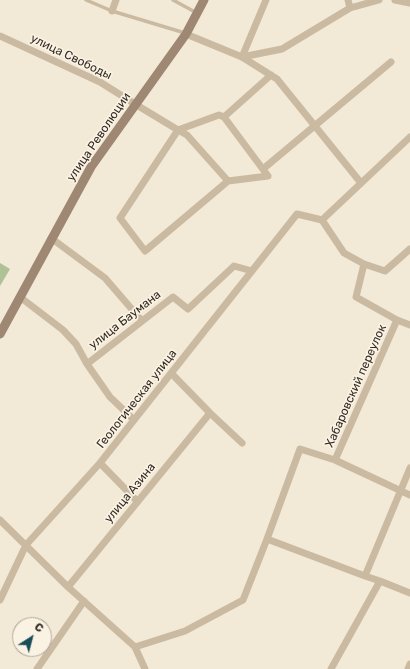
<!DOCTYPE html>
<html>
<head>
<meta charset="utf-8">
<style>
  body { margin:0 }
  #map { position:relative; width:410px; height:669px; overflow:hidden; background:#f2e9d6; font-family:Rubik,sans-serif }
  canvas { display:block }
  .north { position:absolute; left:12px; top:617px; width:40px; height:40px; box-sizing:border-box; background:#faf2e3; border:1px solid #aba397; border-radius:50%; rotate:36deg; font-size:11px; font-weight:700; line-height:16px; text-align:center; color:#352c25 }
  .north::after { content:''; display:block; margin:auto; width:14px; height:18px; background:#184d59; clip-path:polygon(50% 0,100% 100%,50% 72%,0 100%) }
</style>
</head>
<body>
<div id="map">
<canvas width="410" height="669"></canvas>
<div class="north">С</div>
</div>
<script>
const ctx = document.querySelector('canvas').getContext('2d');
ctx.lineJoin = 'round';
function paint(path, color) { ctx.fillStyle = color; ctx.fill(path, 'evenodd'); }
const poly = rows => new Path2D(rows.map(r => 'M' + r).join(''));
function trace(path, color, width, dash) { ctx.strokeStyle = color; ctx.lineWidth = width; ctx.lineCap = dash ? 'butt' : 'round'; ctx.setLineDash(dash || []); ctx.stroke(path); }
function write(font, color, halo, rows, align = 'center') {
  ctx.font = font + ' Rubik,sans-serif'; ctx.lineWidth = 3.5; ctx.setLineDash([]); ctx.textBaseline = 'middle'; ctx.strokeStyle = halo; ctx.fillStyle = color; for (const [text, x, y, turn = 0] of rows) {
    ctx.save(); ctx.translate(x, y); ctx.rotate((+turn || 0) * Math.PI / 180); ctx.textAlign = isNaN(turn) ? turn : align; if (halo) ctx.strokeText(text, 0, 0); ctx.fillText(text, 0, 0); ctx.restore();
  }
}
paint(poly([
  [0,263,10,269,0,286]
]), '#aec296');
trace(poly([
  [86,0,112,11,185,33],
  [173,0,195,12]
]), '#cbbaa2', 3.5);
trace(poly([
  [348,0,350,8],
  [395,0,410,3],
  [112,11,116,0],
  [186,34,242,57,277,79,361,183],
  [0,36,100,82,135,104,178,130,187,135,228,181,268,176,224,117,219,115,178,130,120,218,145,251,228,181],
  [242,57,282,49,350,8,379,0],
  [242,57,266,0],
  [224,117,271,75],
  [263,169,391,62],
  [322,220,344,253,364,264],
  [51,238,105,278,142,321],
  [410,249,385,271,364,264,356,297,397,320,410,325],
  [20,297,63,330,76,344,87,364,110,397,134,420],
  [87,364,173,297,188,309,234,266,252,271],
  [171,373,210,413,242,443],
  [335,460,397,320],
  [100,463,137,501],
  [0,520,68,587,135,647,145,669],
  [365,576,267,539,300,449,335,460,410,495],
  [380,581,410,593],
  [68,587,210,413],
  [0,600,26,545,100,463,297,214,322,220,410,137],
  [135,647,185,631,243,600,267,539],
  [37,669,84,601],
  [331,669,380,581,365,576,410,468],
  [408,669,410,664]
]), '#cbbaa2', 7);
trace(poly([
  [0,334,91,167,186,34,204,0]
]), '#9f8873', 9);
write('12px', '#352c25', '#faf2e3', [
  ["улица Свободы",71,57,26],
  ["улица Революции",99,137,-56],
  ["улица Баумана",125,320,-38],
  ["Хабаровский переулок",356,386,-66],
  ["Геологическая улица",137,399,-52],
  ["улица Азина",130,493,-51]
]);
</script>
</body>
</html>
